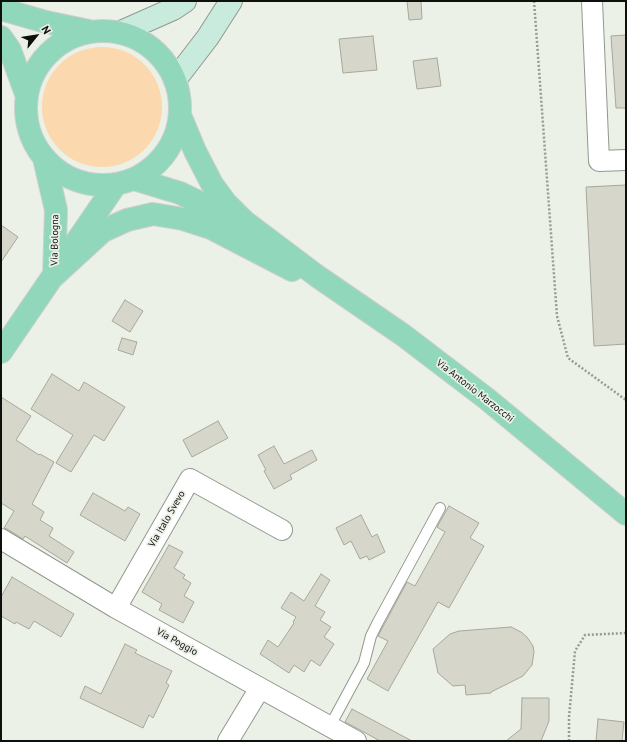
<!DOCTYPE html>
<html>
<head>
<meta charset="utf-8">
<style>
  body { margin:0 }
  #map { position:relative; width:627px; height:742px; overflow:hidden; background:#ebf1e7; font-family:"PT Sans",sans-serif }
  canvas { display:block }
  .frame { position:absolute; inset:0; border:2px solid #0e100c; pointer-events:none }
  .north { position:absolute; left:16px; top:16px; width:40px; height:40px; -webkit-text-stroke:3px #ebf1e7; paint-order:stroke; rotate:60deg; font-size:11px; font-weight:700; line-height:16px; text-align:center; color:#0e100c }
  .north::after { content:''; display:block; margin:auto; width:14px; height:18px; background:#0e100c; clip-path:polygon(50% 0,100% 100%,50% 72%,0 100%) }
</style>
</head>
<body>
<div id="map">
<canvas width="627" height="742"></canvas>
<div class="frame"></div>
<div class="north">N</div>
</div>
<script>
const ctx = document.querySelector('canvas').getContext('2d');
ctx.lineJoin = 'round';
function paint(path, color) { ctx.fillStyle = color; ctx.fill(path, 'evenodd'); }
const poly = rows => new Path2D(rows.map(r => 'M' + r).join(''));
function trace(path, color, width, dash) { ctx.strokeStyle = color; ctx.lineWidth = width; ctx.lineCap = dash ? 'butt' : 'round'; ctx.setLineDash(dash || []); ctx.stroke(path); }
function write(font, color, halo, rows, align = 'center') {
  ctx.font = font + ' "PT Sans",sans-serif'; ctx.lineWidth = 3.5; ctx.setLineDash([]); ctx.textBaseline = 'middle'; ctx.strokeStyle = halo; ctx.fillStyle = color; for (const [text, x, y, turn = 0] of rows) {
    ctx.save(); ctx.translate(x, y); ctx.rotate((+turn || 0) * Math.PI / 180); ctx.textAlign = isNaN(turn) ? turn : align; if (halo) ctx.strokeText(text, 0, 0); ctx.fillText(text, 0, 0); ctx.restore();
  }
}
paint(poly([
  '42 107a60 60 0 1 1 120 0a60 60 0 1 1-120 0Z'
]), '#fbd8ad');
const building = poly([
  [407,1,421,1,422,19,409,20,407,1],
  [626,35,626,108,616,108,611,36,626,35],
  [373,36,377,70,343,73,339,39,373,36],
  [437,58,441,86,417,89,413,61,437,58],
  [626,185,626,344,594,346,586,187,626,185],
  [1,225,18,237,1,262,1,225],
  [125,300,143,311,130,332,112,321,125,300],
  [122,338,137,342,133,355,118,350,122,338],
  [52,374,79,391,84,382,125,407,104,441,94,435,71,472,56,463,73,435,31,409,52,374],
  [1,397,31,416,16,440,39,455,40,454,54,462,32,504,44,512,40,520,53,528,49,536,74,552,67,563,25,536,23,539,7,529,4,528,14,511,1,503,1,397],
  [218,421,228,438,192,457,183,440,218,421],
  [274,446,284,464,312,450,317,460,290,475,292,479,274,489,264,471,266,470,258,455,274,446],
  [93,493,125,511,128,507,140,514,125,541,80,515,93,493],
  [449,506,479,523,470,538,484,546,449,608,438,602,388,691,367,679,388,641,378,636,407,582,415,586,445,532,437,527,449,506],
  [361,515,372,537,377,534,385,552,369,560,367,556,360,559,351,541,344,545,336,528,361,515],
  [169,545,183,552,174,568,185,575,183,578,191,583,184,596,194,602,183,623,159,610,162,604,142,592,169,545],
  [321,574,330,580,315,606,325,612,320,620,331,627,324,637,334,644,320,666,311,660,304,672,294,665,289,673,260,654,268,640,278,647,294,623,293,622,296,617,281,608,291,592,304,601,321,574],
  [12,577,74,614,61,637,34,621,29,629,16,622,15,624,1,616,1,597,12,577],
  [511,627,521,632,527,637,533,646,534,652,532,665,523,676,491,692,491,693,466,695,465,685,453,686,438,673,433,649,450,634,459,631,511,627],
  [125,644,137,650,135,653,172,671,166,683,169,685,153,718,149,715,143,728,80,698,85,686,101,694,125,644],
  [522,698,549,698,549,721,541,741,506,741,521,729,522,698],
  [352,709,412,741,380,741,362,731,345,722,352,709],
  [598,719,624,722,622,741,596,741,598,719]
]);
paint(building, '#d7d6cb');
trace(building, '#a7a79c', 1);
const lane = poly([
  [330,726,364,663,371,636,378,622,440,508]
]);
const street = poly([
  [592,1,599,161,626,160],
  [1,539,116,608,356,741],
  [116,608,190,479,282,530],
  [228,741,260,688]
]);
const secondary = poly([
  [121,32,173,9,185,1],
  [175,80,208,37,231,1]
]);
const primary = poly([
  [1,9,46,22,89,31],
  '26 108a77 77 0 1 1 154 0a77 77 0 1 1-154 0Z',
  [1,37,10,50,26,94],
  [180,115,195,151,212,184,226,203,244,221,317,276,403,335,487,399,626,514],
  [44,158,56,210,54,276],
  [134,179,180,193,211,208,237,225],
  [54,276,103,231,127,220,153,214,183,219,211,228,292,270],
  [1,352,116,184]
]);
trace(lane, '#92988e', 12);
trace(street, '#92988e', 22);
trace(secondary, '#92988e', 24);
trace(primary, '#cfcfce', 24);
trace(poly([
  [534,1,557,316,568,358,626,400],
  [569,741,569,717,575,651,585,635,626,633]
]), '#969b93', 2.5, [2, 2]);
trace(lane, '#fff', 10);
trace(street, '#fff', 20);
trace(secondary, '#c8ebdd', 22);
trace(primary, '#90d7bb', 22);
write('10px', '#0e100c', '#ebf1e7', [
  ["Via Bologna",55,240,-89],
  ["Via Antonio Marzocchi",475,391,38],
  ["Via Italo Svevo",167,519,-60],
  ["Via Poggio",177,642,29]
]);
</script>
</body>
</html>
